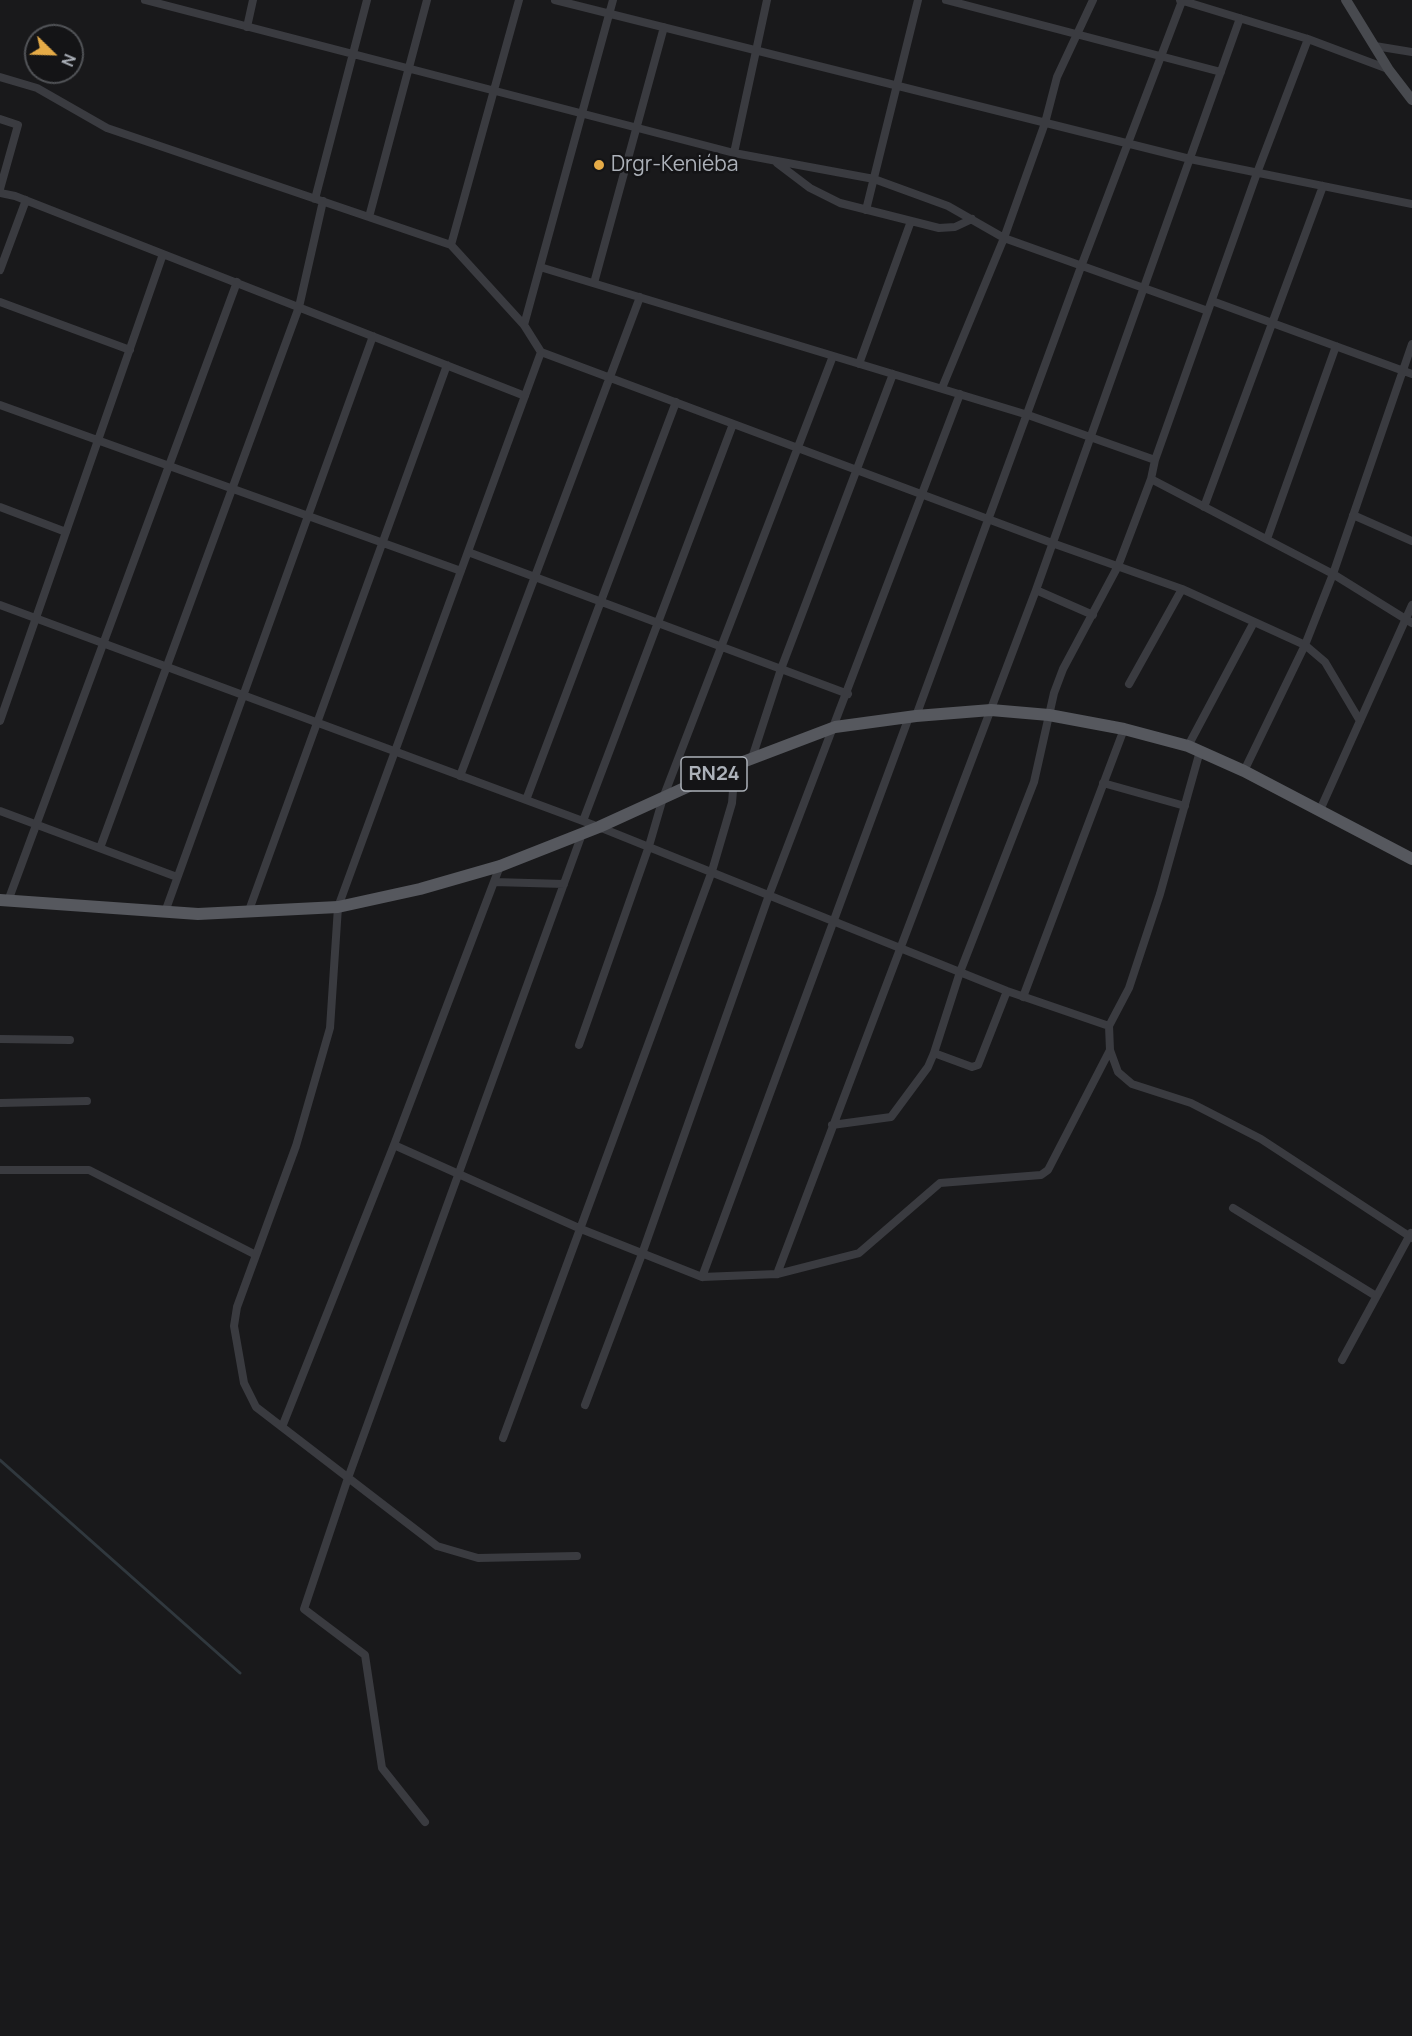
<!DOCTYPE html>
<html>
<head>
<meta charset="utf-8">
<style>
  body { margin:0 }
  #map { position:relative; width:1412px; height:2036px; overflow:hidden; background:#19191b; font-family:Manrope,sans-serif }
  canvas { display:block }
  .north { position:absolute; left:24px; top:24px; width:60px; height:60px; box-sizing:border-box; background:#141416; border:2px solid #515357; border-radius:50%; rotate:113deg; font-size:16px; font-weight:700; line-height:24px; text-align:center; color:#acb1b9 }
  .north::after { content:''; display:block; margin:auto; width:21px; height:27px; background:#e5ab47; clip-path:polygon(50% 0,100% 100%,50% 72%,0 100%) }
</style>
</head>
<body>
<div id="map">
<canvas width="1412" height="2036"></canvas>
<div class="north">N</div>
</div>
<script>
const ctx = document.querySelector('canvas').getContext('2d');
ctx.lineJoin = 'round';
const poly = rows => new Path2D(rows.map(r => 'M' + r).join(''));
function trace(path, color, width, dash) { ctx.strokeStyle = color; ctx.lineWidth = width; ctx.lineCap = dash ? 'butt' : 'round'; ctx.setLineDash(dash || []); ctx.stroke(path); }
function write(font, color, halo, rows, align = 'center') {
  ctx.font = font + ' Manrope,sans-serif'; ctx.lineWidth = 5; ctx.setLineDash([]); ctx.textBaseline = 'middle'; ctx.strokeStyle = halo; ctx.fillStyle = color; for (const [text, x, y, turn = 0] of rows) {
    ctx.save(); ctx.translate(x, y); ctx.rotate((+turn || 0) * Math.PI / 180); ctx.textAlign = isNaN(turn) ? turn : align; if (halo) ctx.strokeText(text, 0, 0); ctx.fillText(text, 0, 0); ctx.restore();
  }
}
trace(poly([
  [0,1460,240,1673]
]), '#30383e', 3);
trace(poly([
  [145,0,734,153,874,179,948,206,1004,238,1208,311],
  [555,0,1190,159,1412,204],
  [946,0,1221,72],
  [1180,0,1308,39,1388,69],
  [247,27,253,0],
  [1375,46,1412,52],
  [0,77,37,88,107,128,451,245,524,325,541,352,1052,543,1182,589,1305,645,1325,662,1360,721],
  [0,119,18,125,0,189],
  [734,153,767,0],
  [777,163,810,188,840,203,939,228,955,227,972,219],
  [0,193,15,196,525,396],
  [315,199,367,0],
  [866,210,918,0],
  [369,217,427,0],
  [451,245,519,0],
  [540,267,1028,415,1155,460],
  [0,270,26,200],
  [594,283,664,27],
  [1212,301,1412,374],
  [0,302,130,350],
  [524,325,613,0],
  [541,352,338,907,330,1028,296,1146,237,1307,234,1326,244,1383,256,1407,437,1546,478,1558,577,1556],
  [859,364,911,221],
  [942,388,1004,238,1045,123,1057,77,1093,0],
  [0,405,461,571],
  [1151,479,1333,574,1412,623],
  [0,507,66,532],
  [1204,507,1323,186],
  [1353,515,1412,541],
  [1267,539,1336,346],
  [468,552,848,694],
  [1036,590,1093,615],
  [0,605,599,827,1007,991,1109,1026],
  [1129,684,1182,589],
  [916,716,1082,264,1182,1],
  [0,721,163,254],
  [1188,746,1254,622],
  [1200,751,1160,894,1129,988,1109,1026,1110,1050,1118,1072,1132,1084,1191,1103,1261,1139,1412,1238],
  [752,758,781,669,893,374],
  [1244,771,1305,645,1333,574,1412,344],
  [460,776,640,297],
  [1103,783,1185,806],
  [526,800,676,402],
  [1320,810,1412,605],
  [0,811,177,877],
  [583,821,733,424],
  [100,848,299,307,323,201],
  [494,882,564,884],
  [8,901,237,282],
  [165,912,373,336],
  [248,913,447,365],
  [1023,997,1124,729],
  [0,1039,70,1040],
  [579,1045,649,846,663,798,833,356],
  [934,1053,972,1067,978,1065,1007,991],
  [0,1103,87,1101],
  [832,1125,891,1117,928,1067,934,1053,960,972,1034,782,1054,693,1063,669,1118,566,1151,479,1155,460,1257,173,1308,39],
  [394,1145,581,1229,702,1277,777,1274,859,1253,940,1183,1041,1175,1048,1170,1110,1050],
  [0,1170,89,1170,256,1255],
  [1233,1208,1376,1296],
  [777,1274,1036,590,1240,18],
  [702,1277,909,717],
  [1342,1360,1411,1233],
  [585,1405,642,1254,769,895,960,394],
  [282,1427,394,1145,500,866],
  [503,1438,712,871,732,803,735,765],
  [425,1822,382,1768,365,1655,304,1609,348,1478,582,834]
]), '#3a3b40', 8);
trace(poly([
  [1346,0,1389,70,1412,100]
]), '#484a4f', 10);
trace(poly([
  [0,900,198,914,338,907,420,889,500,866,599,827,735,765,835,727,916,716,991,710,1049,715,1124,729,1188,746,1244,771,1412,859]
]), '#56585e', 12);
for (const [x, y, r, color] of [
  [599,165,6,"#e5ab47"]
]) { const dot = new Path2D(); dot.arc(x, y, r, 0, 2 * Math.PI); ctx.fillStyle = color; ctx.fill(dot); trace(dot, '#141416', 2); }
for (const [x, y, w] of [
  [714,774,66]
]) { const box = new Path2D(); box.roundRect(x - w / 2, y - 17, w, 34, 4.5); ctx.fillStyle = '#141416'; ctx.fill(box); trace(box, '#acb1b9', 1.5); }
write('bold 20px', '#acb1b9', null, [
  ["RN24",714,774]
]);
write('21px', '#acb1b9', '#141416', [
  ["Drgr-Keniéba",611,165]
], 'left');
</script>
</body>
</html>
